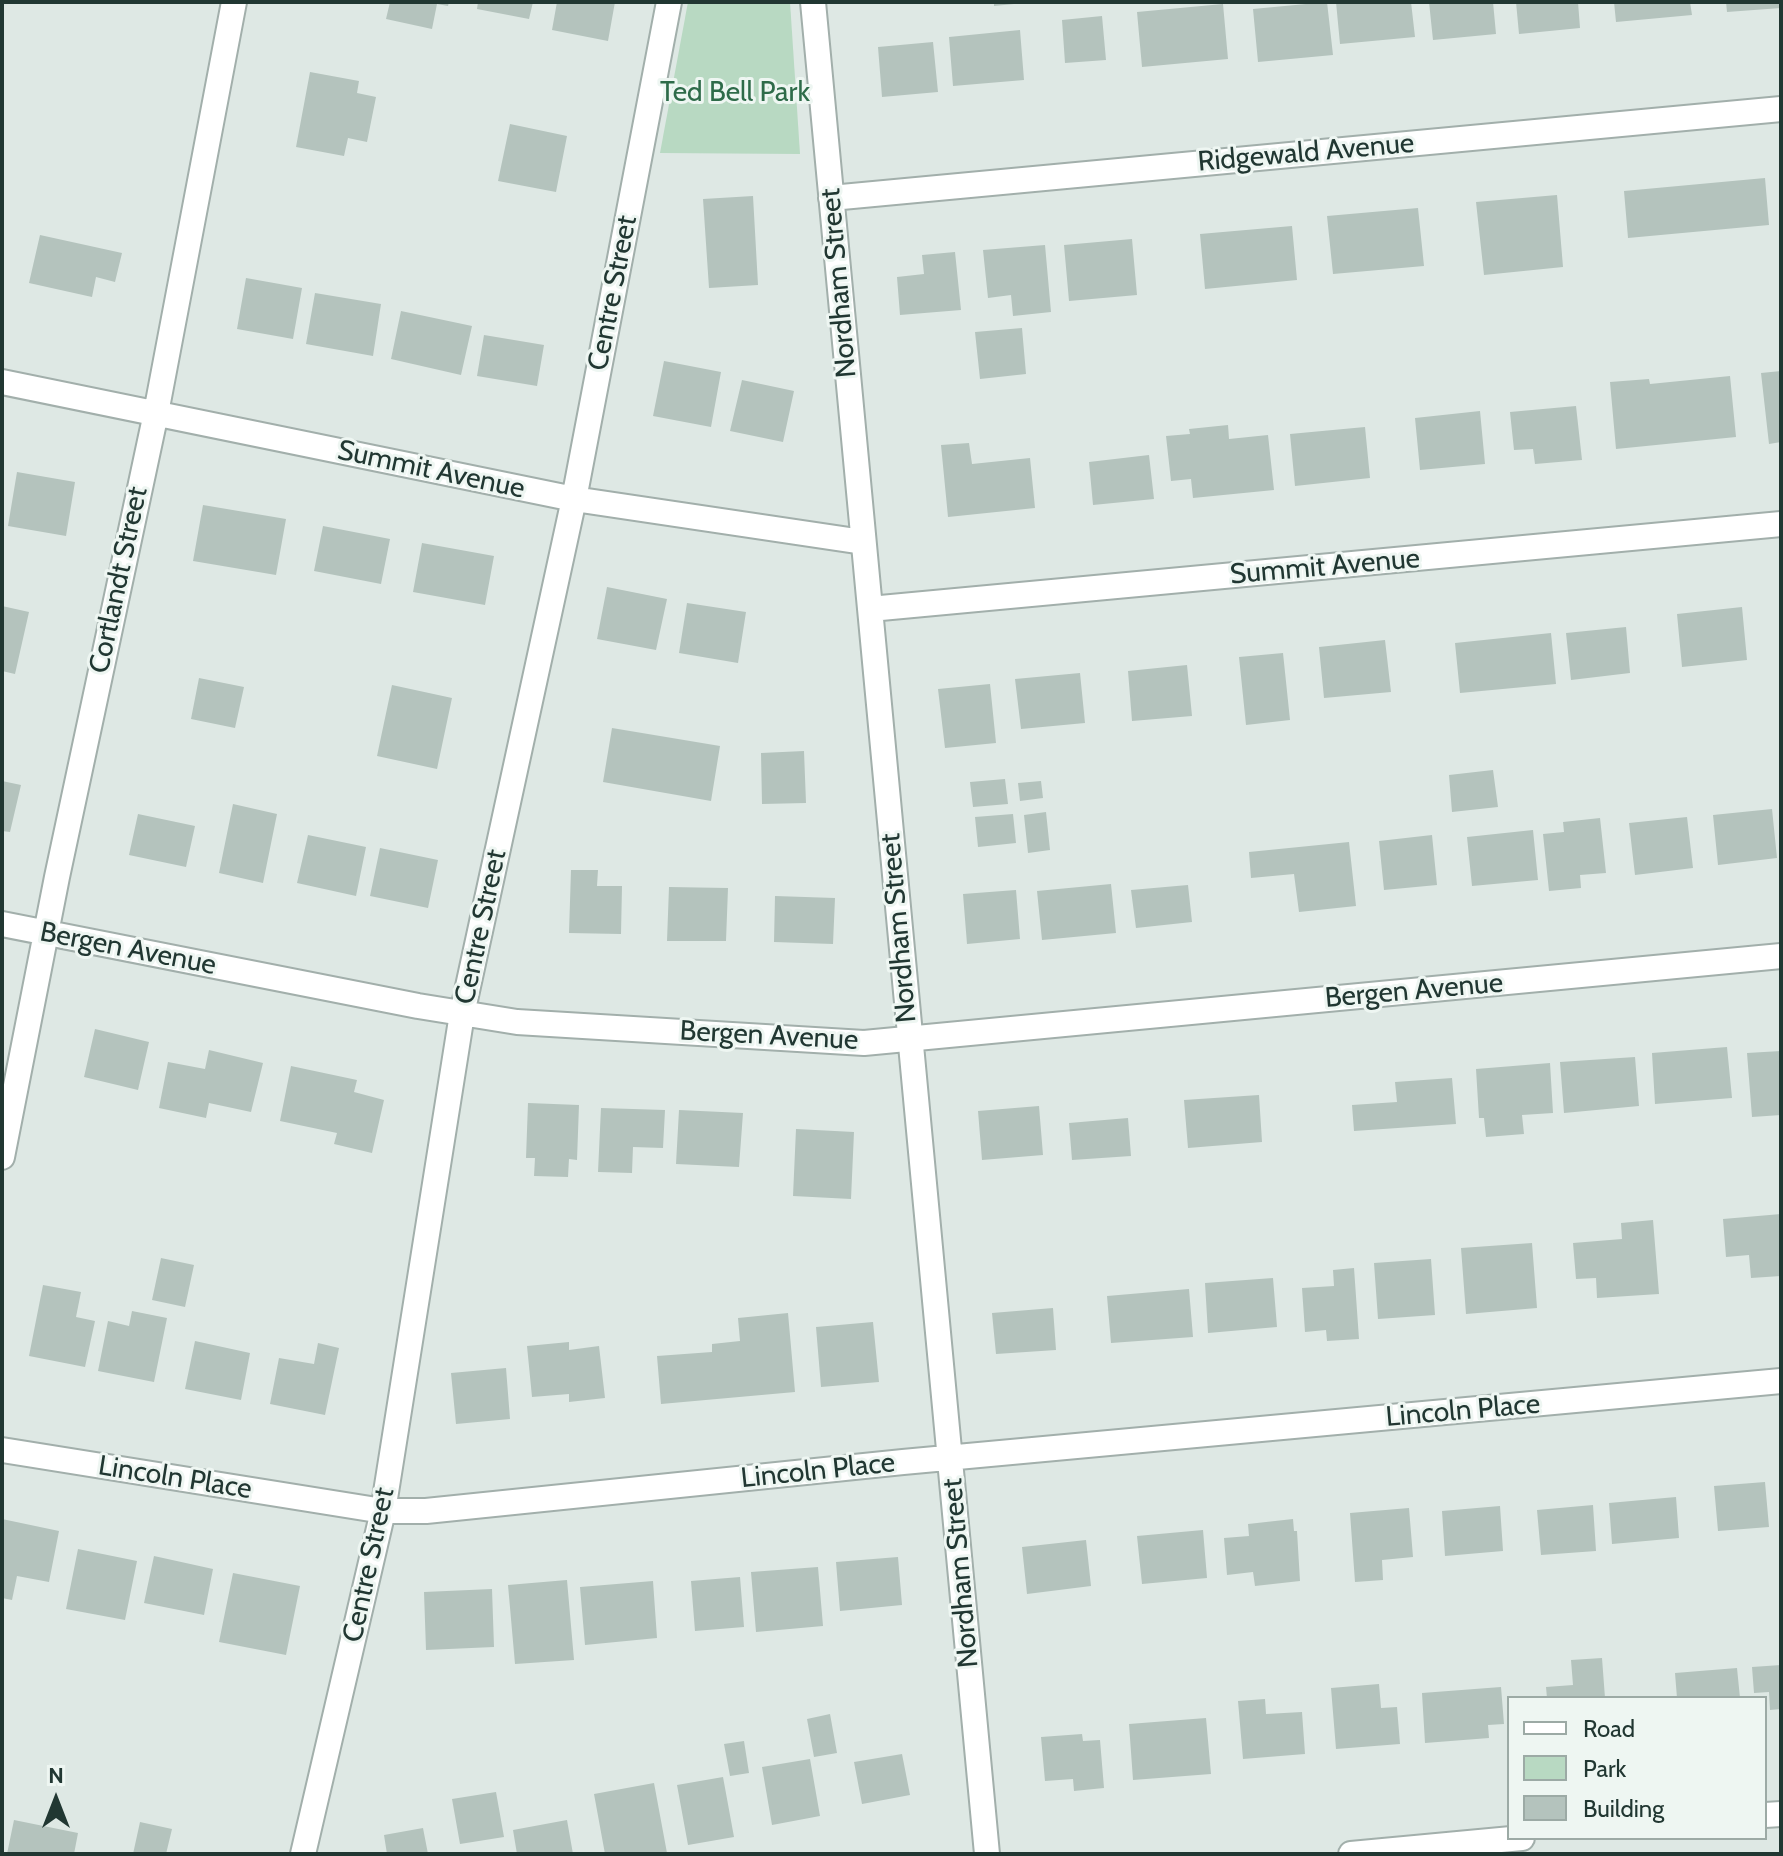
<!DOCTYPE html>
<html>
<head>
<meta charset="utf-8">
<style>
  body { margin:0 }
  #map { position:relative; width:1783px; height:1856px; overflow:hidden; background:#dee8e4; font-family:Cabin,sans-serif }
  canvas { display:block }
  .frame { position:absolute; inset:0; border:4px solid #213732; pointer-events:none }
  .legend { position:absolute; left:1507px; top:1696px; width:260px; height:144px; box-sizing:border-box; background:#eef6f2; border:2px solid #9caaa5; margin:0; padding:10px 14px; list-style:none; font-size:24px; color:#213732 }
  .legend li { display:flex; align-items:center; gap:16px; height:40px }
  .legend b { width:40px; border:2px solid #9caaa5 }
  .north { position:absolute; left:16px; top:1760px; width:80px; height:80px; -webkit-text-stroke:6px #eef6f2; paint-order:stroke; rotate:0deg; font-size:22px; font-weight:700; line-height:32px; text-align:center; color:#213732 }
  .north::after { content:''; display:block; margin:auto; width:28px; height:36px; background:#213732; clip-path:polygon(50% 0,100% 100%,50% 72%,0 100%) }
</style>
</head>
<body>
<div id="map">
<canvas width="1783" height="1856"></canvas>
<div class="frame"></div>
<ul class="legend">
<li><b style="height:10px;background:#fff"></b>Road</li>
<li><b style="height:22px;background:#b8d9c2"></b>Park</li>
<li><b style="height:22px;background:#b4c3bd"></b>Building</li>
</ul>
<div class="north">N</div>
</div>
<script>
const ctx = document.querySelector('canvas').getContext('2d');
ctx.lineJoin = 'round';
function paint(path, color) { ctx.fillStyle = color; ctx.fill(path, 'evenodd'); }
const poly = rows => new Path2D(rows.map(r => 'M' + r).join(''));
function trace(path, color, width, dash) { ctx.strokeStyle = color; ctx.lineWidth = width; ctx.lineCap = dash ? 'butt' : 'round'; ctx.setLineDash(dash || []); ctx.stroke(path); }
function write(font, color, halo, rows, align = 'center') {
  ctx.font = font + ' Cabin,sans-serif'; ctx.lineWidth = 6; ctx.setLineDash([]); ctx.textBaseline = 'middle'; ctx.strokeStyle = halo; ctx.fillStyle = color; for (const [text, x, y, turn = 0] of rows) {
    ctx.save(); ctx.translate(x, y); ctx.rotate((+turn || 0) * Math.PI / 180); ctx.textAlign = isNaN(turn) ? turn : align; if (halo) ctx.strokeText(text, 0, 0); ctx.fillText(text, 0, 0); ctx.restore();
  }
}
paint(poly([
  [688,2,790,2,800,154,660,153]
]), '#b8d9c2');
paint(poly([
  [390,2,449,2,448,6,437,4,432,29,386,19],
  [478,2,533,2,529,19,477,9],
  [557,2,615,2,608,41,552,30],
  [994,2,1014,2,1014,4,994,6],
  [1327,2,1333,55,1258,62,1253,9],
  [1336,2,1411,2,1415,37,1340,44],
  [1429,2,1493,2,1496,34,1433,40],
  [1516,2,1578,2,1580,28,1519,34],
  [1614,2,1690,2,1692,15,1616,22],
  [1726,2,1781,2,1781,8,1727,12],
  [1223,4,1228,59,1142,67,1137,12],
  [1102,16,1106,60,1065,63,1062,20],
  [1020,30,1024,80,953,86,949,37],
  [933,42,938,92,882,97,878,47],
  [310,72,359,81,357,93,376,97,367,142,348,138,344,156,296,147],
  [510,124,567,136,556,192,498,181],
  [1765,178,1769,225,1628,238,1624,191],
  [1557,195,1563,267,1484,275,1476,202],
  [753,196,758,285,709,288,703,199],
  [1418,208,1424,266,1333,274,1327,216],
  [1292,226,1297,280,1205,289,1200,234],
  [40,235,122,253,115,282,96,277,92,297,29,283],
  [1132,239,1137,295,1069,301,1064,245],
  [1045,245,1051,312,1013,316,1011,295,988,298,983,250],
  [955,252,961,310,900,315,897,277,924,274,922,255],
  [246,278,302,288,293,339,237,329],
  [315,293,381,304,373,356,306,344],
  [401,311,472,326,461,375,391,359],
  [1022,328,1026,374,980,379,975,332],
  [484,335,544,345,537,386,477,376],
  [664,361,721,372,711,427,653,416],
  [1781,371,1781,442,1769,444,1761,373],
  [1730,376,1736,437,1616,449,1610,382,1649,379,1650,384],
  [742,380,794,391,783,442,730,431],
  [1576,406,1582,460,1535,464,1533,449,1514,450,1510,412],
  [1480,411,1485,464,1420,470,1415,418],
  [1228,425,1229,439,1268,435,1274,490,1193,498,1191,479,1171,481,1166,436,1190,434,1189,429],
  [1365,427,1370,478,1295,486,1290,434],
  [969,443,972,464,1030,458,1035,508,948,517,941,445],
  [1149,455,1154,499,1093,505,1089,462],
  [17,472,75,482,66,536,8,526],
  [203,505,286,519,276,575,193,561],
  [323,526,390,539,381,584,314,571],
  [422,543,494,556,485,605,413,592],
  [607,587,667,599,656,650,597,639],
  [687,603,746,612,738,663,679,653],
  [2,606,29,612,15,674,2,671],
  [1742,607,1747,660,1682,667,1677,614],
  [1626,627,1630,673,1571,680,1566,633],
  [1551,633,1556,684,1460,693,1455,643],
  [1385,640,1391,692,1324,698,1319,647],
  [1283,653,1290,720,1246,725,1239,657],
  [1187,665,1192,716,1132,721,1128,671],
  [1080,673,1085,723,1021,729,1015,679],
  [199,678,244,687,235,728,191,719],
  [990,684,996,743,945,748,938,689],
  [392,685,452,698,437,769,377,756],
  [612,728,720,746,711,801,603,782],
  [804,751,806,803,762,804,761,753],
  [1493,770,1498,807,1452,812,1449,775],
  [1005,779,1008,804,973,807,970,782],
  [2,781,21,785,10,832,2,831],
  [1041,781,1043,798,1020,801,1018,783],
  [233,804,277,814,263,883,219,873],
  [1772,809,1777,858,1718,865,1713,815],
  [1046,812,1050,850,1028,853,1024,815],
  [138,814,195,826,186,867,129,855],
  [1013,814,1016,843,978,847,975,817],
  [1687,817,1693,868,1635,875,1629,823],
  [1600,818,1606,873,1580,875,1581,888,1549,891,1543,834,1564,832,1563,822],
  [1533,830,1538,880,1472,886,1467,837],
  [308,835,366,847,356,896,297,883],
  [1432,835,1437,885,1384,890,1379,841],
  [1349,842,1356,906,1299,912,1294,874,1251,878,1249,852],
  [380,848,438,860,428,908,370,896],
  [571,870,598,870,597,886,622,886,621,934,569,933],
  [1111,884,1116,933,1042,940,1037,891],
  [1188,885,1192,922,1136,928,1131,890],
  [669,887,728,888,726,941,667,941],
  [1016,890,1020,939,967,944,963,894],
  [775,896,835,898,833,944,774,942],
  [95,1029,149,1042,138,1090,84,1077],
  [1727,1047,1732,1098,1655,1104,1652,1053],
  [209,1050,263,1063,251,1112,209,1103,206,1118,159,1108,168,1062,205,1069],
  [1781,1051,1781,1115,1752,1117,1747,1053],
  [1635,1057,1639,1106,1564,1113,1560,1062],
  [1550,1063,1553,1113,1522,1115,1524,1134,1486,1137,1484,1118,1479,1118,1476,1069],
  [291,1066,357,1080,354,1092,384,1100,372,1153,334,1144,337,1133,280,1121],
  [1452,1078,1456,1124,1354,1131,1352,1105,1397,1102,1395,1082],
  [1259,1095,1262,1142,1188,1148,1184,1100],
  [528,1103,579,1105,577,1160,569,1159,568,1177,534,1176,535,1158,526,1158],
  [1039,1106,1043,1155,982,1160,978,1111],
  [601,1108,665,1110,663,1148,633,1147,632,1173,598,1172],
  [679,1110,743,1113,739,1167,676,1164],
  [1128,1118,1131,1156,1072,1160,1069,1123],
  [796,1129,854,1132,851,1199,793,1196],
  [1781,1214,1781,1276,1751,1278,1749,1255,1726,1257,1723,1219],
  [1653,1220,1659,1294,1597,1298,1596,1278,1576,1279,1573,1243,1622,1239,1621,1223],
  [1532,1243,1537,1308,1466,1314,1461,1248],
  [161,1258,194,1265,185,1307,152,1300],
  [1431,1259,1435,1315,1378,1319,1374,1263],
  [1354,1268,1359,1339,1327,1341,1326,1330,1305,1332,1302,1288,1334,1286,1333,1270],
  [1273,1278,1277,1327,1208,1333,1205,1283],
  [43,1285,81,1292,76,1317,95,1321,85,1367,29,1356],
  [1189,1289,1193,1337,1111,1343,1107,1296],
  [1053,1308,1056,1350,996,1354,992,1313],
  [132,1311,167,1318,154,1382,98,1371,108,1321,129,1326],
  [788,1313,795,1392,661,1404,657,1356,712,1352,712,1344,740,1341,738,1318],
  [873,1322,879,1382,821,1387,816,1327],
  [195,1341,250,1353,241,1400,185,1389],
  [569,1342,569,1350,599,1346,605,1398,569,1402,569,1394,532,1397,527,1346],
  [318,1343,339,1348,325,1415,270,1404,279,1358,314,1364],
  [506,1368,510,1419,456,1424,451,1373],
  [1765,1482,1769,1527,1718,1531,1714,1486],
  [1676,1497,1679,1538,1612,1544,1609,1503],
  [1593,1505,1596,1551,1541,1555,1537,1510],
  [1500,1506,1503,1551,1445,1556,1442,1511],
  [1409,1508,1413,1557,1382,1560,1383,1580,1355,1582,1350,1513],
  [2,1519,59,1531,49,1582,17,1576,12,1600,2,1598],
  [1293,1519,1294,1531,1297,1531,1300,1581,1255,1586,1253,1572,1227,1575,1224,1538,1249,1536,1248,1524],
  [1203,1530,1207,1578,1142,1584,1137,1536],
  [1086,1540,1091,1586,1027,1594,1022,1547],
  [78,1549,137,1561,125,1620,66,1609],
  [154,1556,213,1569,204,1615,144,1603],
  [898,1557,902,1605,840,1611,836,1562],
  [818,1567,823,1626,756,1632,751,1572],
  [233,1573,300,1586,286,1655,219,1642],
  [740,1577,744,1627,695,1631,691,1581],
  [567,1580,574,1660,515,1664,508,1585],
  [653,1581,657,1638,585,1645,580,1587],
  [492,1589,494,1647,426,1650,424,1592],
  [1602,1658,1605,1698,1547,1698,1546,1687,1573,1685,1571,1660],
  [1781,1665,1781,1709,1770,1710,1769,1692,1754,1693,1752,1667],
  [1737,1668,1740,1698,1677,1698,1675,1673],
  [1379,1684,1381,1708,1397,1707,1400,1744,1336,1749,1331,1688],
  [1501,1687,1504,1724,1488,1725,1489,1738,1425,1743,1422,1693],
  [1265,1699,1266,1714,1302,1712,1305,1754,1243,1759,1238,1701],
  [830,1714,837,1753,814,1757,807,1719],
  [1206,1718,1211,1774,1133,1780,1129,1724],
  [1082,1734,1083,1741,1100,1740,1104,1788,1074,1791,1073,1779,1045,1781,1041,1737],
  [744,1741,749,1773,730,1776,724,1744],
  [902,1754,910,1795,862,1804,854,1762],
  [810,1759,820,1816,772,1825,762,1767],
  [723,1777,734,1837,688,1845,677,1785],
  [654,1783,667,1853,605,1854,594,1794],
  [496,1792,504,1837,460,1844,452,1799],
  [14,1820,78,1833,74,1854,7,1854],
  [567,1820,573,1854,517,1854,513,1830],
  [140,1822,172,1829,166,1854,133,1854],
  [423,1828,428,1854,387,1854,384,1835]
]), '#b4c3bd');
const minor = poly([
  [813,2,987,1854],
  [831,198,1781,109],
  [2,382,574,499,863,542],
  [870,609,1781,524],
  [2,924,418,1006,517,1022,864,1043,1781,956],
  [2,1157,57,877,156,413,234,2],
  [2,1450,383,1511,426,1511,903,1462,1781,1381],
  [1765,1815,1781,1814],
  [303,1854,383,1511,462,1014,574,499,669,2],
  [1351,1854,1522,1838]
]);
trace(minor, '#a2afab', 28);
trace(minor, '#fff', 24);
write('28px', '#2e6b49', '#eef6f2', [
  ["Ted Bell Park",735,93]
]);
write('28px', '#213732', '#eef6f2', [
  ["Ridgewald Avenue",1306,153,-5],
  ["Nordham Street",839,283,-95],
  ["Centre Street",613,293,-79],
  ["Summit Avenue",431,470,12],
  ["Summit Avenue",1325,567,-5],
  ["Cortlandt Street",119,580,-78],
  ["Centre Street",481,927,-78],
  ["Nordham Street",899,928,-95],
  ["Bergen Avenue",128,949,11],
  ["Bergen Avenue",1414,991,-5],
  ["Bergen Avenue",769,1036,3],
  ["Lincoln Place",1463,1411,-5],
  ["Lincoln Place",818,1471,-6],
  ["Lincoln Place",175,1478,9],
  ["Centre Street",369,1565,-78],
  ["Nordham Street",961,1573,-95]
]);
</script>
</body>
</html>
